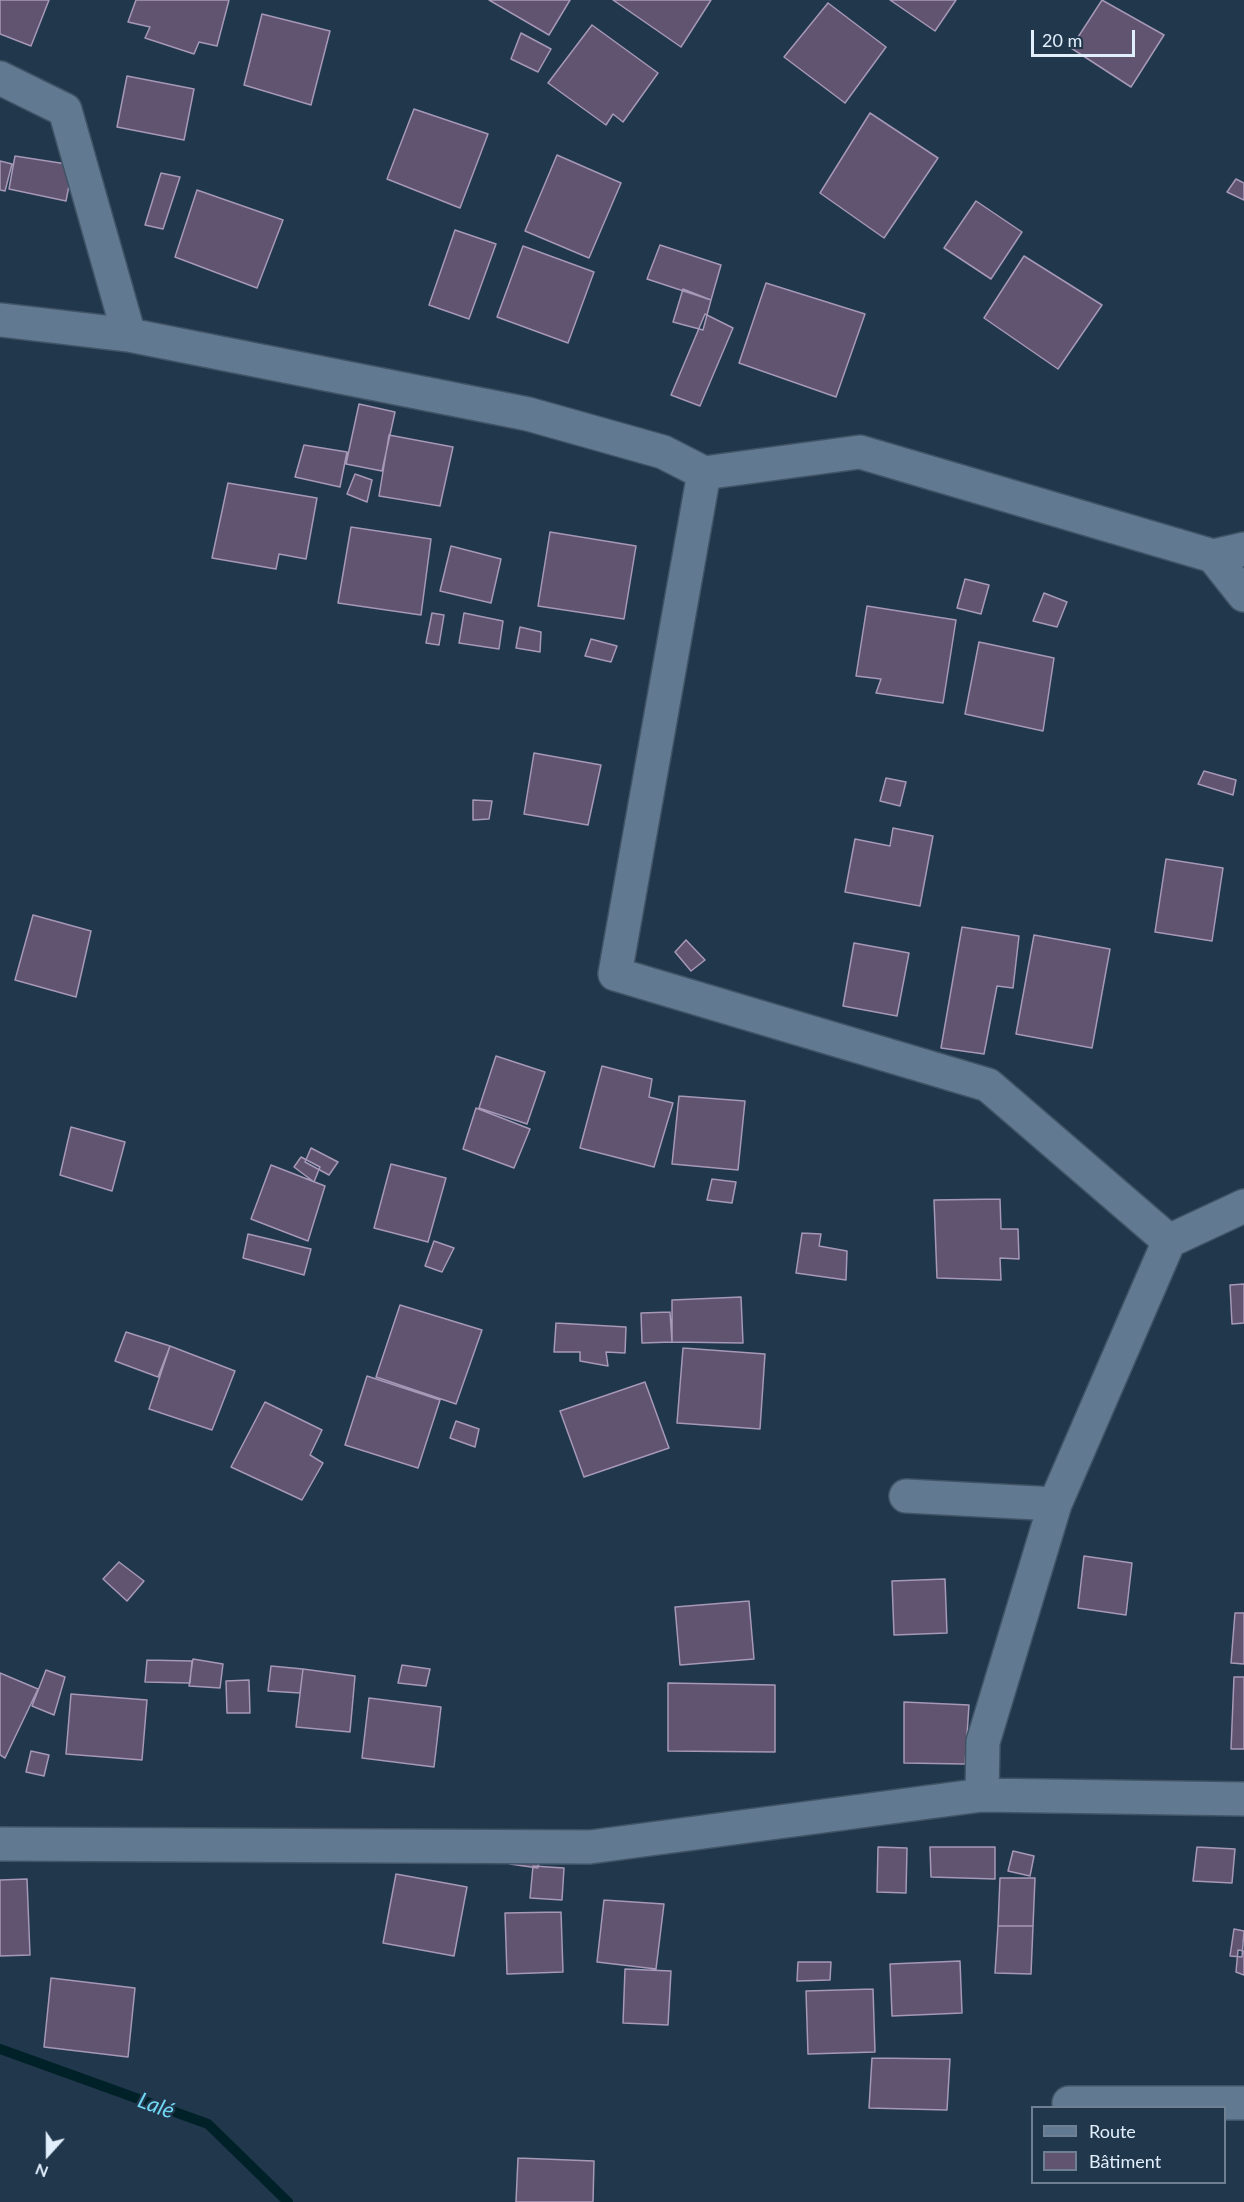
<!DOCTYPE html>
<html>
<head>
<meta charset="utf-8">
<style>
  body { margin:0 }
  #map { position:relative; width:1244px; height:2202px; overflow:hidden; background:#21374c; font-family:Lato,sans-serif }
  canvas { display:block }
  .legend { position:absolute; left:1031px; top:2106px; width:195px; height:78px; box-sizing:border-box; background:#21374c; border:2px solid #6e8092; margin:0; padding:8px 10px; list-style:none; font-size:18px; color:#e1eefc }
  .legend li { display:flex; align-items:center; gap:12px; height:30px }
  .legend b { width:30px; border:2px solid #6e8092 }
  .north { position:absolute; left:18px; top:2124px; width:60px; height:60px; -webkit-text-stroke:4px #21374c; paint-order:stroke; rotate:201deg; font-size:16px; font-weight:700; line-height:24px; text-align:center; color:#e1eefc }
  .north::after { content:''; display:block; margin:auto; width:21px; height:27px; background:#e1eefc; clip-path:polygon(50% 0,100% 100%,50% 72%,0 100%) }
  .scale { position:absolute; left:1031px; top:30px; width:104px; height:27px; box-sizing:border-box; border:3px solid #e1eefc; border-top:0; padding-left:8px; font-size:18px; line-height:21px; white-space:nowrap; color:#e1eefc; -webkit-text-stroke:4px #21374c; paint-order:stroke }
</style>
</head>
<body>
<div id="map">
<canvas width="1244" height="2202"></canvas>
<ul class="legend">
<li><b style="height:8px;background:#617991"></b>Route</li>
<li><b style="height:16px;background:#615470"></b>Bâtiment</li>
</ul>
<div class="north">N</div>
<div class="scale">20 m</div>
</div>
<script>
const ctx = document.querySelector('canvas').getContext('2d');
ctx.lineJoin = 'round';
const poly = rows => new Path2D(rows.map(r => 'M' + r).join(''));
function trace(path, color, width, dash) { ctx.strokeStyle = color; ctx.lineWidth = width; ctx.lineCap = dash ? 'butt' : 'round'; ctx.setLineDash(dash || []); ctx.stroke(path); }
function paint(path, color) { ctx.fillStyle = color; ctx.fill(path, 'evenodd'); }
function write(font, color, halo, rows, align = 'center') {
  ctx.font = font + ' Lato,sans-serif'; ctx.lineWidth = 4.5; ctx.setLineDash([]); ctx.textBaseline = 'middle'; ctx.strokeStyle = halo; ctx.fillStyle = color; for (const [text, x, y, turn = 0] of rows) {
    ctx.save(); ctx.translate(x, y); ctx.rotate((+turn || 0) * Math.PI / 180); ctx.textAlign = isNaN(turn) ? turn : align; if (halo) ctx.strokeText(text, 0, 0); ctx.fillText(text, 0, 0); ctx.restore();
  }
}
trace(poly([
  [0,2049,208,2124,288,2202]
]), '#012129', 10);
const building = poly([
  [0,0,49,0,31,46,0,34,0,0],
  [136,0,229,0,217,46,199,42,194,54,145,38,150,27,128,22,136,0],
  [489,0,570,0,549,35,489,0],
  [613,0,711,0,681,47,613,0],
  [890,0,956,0,935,31,890,0],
  [1102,0,1164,35,1131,87,1071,48,1102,0],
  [828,3,886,47,845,103,784,57,828,3],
  [262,14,330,31,311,105,244,85,262,14],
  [592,25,658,73,623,122,613,114,606,125,548,83,592,25],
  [521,33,551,49,538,72,511,59,521,33],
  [127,76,194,89,184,140,117,127,127,76],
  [414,109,488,134,460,208,387,179,414,109],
  [870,113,938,158,884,238,820,193,870,113],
  [557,155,621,183,589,258,525,231,557,155],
  [15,156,73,165,66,201,9,189,15,156],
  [0,161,12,164,5,191,0,190,0,161],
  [161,173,180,177,163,229,145,225,161,173],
  [1236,179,1244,183,1244,200,1227,192,1236,179],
  [197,190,283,220,257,288,175,257,197,190],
  [976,201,1022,232,991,279,944,248,976,201],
  [455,230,496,244,469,319,429,305,455,230],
  [660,245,721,265,711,300,647,279,660,245],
  [523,246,594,272,568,343,497,317,523,246],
  [1024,256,1102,305,1058,369,984,318,1024,256],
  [766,283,865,314,836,397,739,363,766,283],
  [683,289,711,300,703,330,673,322,683,289],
  [705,314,733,328,700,406,671,395,705,314],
  [359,404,395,412,382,471,346,464,359,404],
  [389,435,453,447,440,506,379,496,389,435],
  [304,445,347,452,340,487,295,477,304,445],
  [355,474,372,480,367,502,347,494,355,474],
  [228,483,317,498,306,559,279,554,276,569,212,558,228,483],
  [351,527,431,539,421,615,338,603,351,527],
  [550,532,636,546,624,619,538,606,550,532],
  [451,546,501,559,491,603,440,591,451,546],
  [965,579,989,585,981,614,957,608,965,579],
  [1044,593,1067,602,1057,627,1033,621,1044,593],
  [867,606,956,620,943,703,876,693,881,679,856,676,867,606],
  [432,613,444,615,439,645,426,643,432,613],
  [464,613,503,621,499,649,459,643,464,613],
  [520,627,541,632,540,652,516,648,520,627],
  [591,639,617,646,611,662,585,656,591,639],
  [979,642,1054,658,1043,731,965,714,979,642],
  [534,753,601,765,588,825,524,814,534,753],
  [1204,771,1236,780,1233,795,1198,784,1204,771],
  [886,778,906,782,900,806,880,801,886,778],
  [473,800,492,801,489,819,473,820,473,800],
  [893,828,933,836,920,906,845,892,855,839,890,846,893,828],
  [1166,859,1223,868,1212,941,1155,932,1166,859],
  [33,915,91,931,76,997,15,980,33,915],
  [962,927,1019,936,1013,988,997,986,984,1054,941,1048,962,927],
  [1034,935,1110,949,1092,1048,1016,1034,1034,935],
  [686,940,705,960,691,971,675,952,686,940],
  [854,943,909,953,897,1016,843,1006,854,943],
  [496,1056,545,1072,527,1124,479,1108,496,1056],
  [602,1066,652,1079,649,1097,673,1103,654,1167,580,1148,602,1066],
  [679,1096,745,1101,738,1170,672,1164,679,1096],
  [476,1108,530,1129,514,1168,463,1149,476,1108],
  [71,1127,125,1142,112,1191,60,1175,71,1127],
  [311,1148,338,1162,329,1175,305,1162,311,1148],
  [301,1157,320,1167,314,1182,294,1167,301,1157],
  [391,1164,446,1178,428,1242,374,1228,391,1164],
  [271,1165,325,1186,308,1241,251,1219,271,1165],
  [712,1179,736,1182,732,1203,707,1200,712,1179],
  [1000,1199,1001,1229,1018,1229,1019,1259,1000,1258,1001,1280,937,1278,934,1200,1000,1199],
  [802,1233,821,1234,819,1246,847,1251,846,1280,796,1273,802,1233],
  [248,1234,311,1249,304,1275,243,1258,248,1234],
  [434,1241,454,1248,442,1272,425,1266,434,1241],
  [1244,1284,1244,1323,1232,1324,1230,1285,1244,1284],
  [741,1297,743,1343,672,1342,672,1300,741,1297],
  [400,1305,482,1330,456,1404,376,1377,400,1305],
  [670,1312,672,1342,642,1343,641,1313,670,1312],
  [556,1323,626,1327,625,1353,606,1352,608,1366,580,1361,580,1352,554,1352,556,1323],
  [126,1332,170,1346,158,1377,115,1361,126,1332],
  [170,1346,235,1371,212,1430,149,1409,170,1346],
  [683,1348,765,1354,760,1429,677,1423,683,1348],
  [367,1376,440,1400,418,1468,345,1445,367,1376],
  [645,1382,669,1448,584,1477,560,1411,645,1382],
  [265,1402,322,1430,310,1455,323,1463,302,1500,231,1467,265,1402],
  [456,1421,479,1429,475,1447,450,1438,456,1421],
  [1084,1556,1132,1563,1126,1615,1078,1608,1084,1556],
  [119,1562,144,1581,127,1601,103,1579,119,1562],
  [945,1579,947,1633,894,1635,892,1581,945,1579],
  [749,1601,754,1659,680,1665,675,1607,749,1601],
  [1235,1613,1244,1613,1244,1664,1231,1663,1235,1613],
  [193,1659,223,1664,220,1688,189,1686,193,1659],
  [147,1660,192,1661,190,1683,145,1682,147,1660],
  [402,1665,430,1669,426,1686,398,1683,402,1665],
  [271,1666,303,1669,300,1693,268,1691,271,1666],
  [303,1669,355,1676,350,1732,296,1727,303,1669],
  [46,1670,65,1677,54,1715,32,1706,46,1670],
  [0,1673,38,1689,5,1758,0,1755,0,1673],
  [1234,1677,1244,1677,1244,1749,1231,1749,1234,1677],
  [249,1680,250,1713,227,1713,226,1681,249,1680],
  [668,1683,775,1685,775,1752,668,1751,668,1683],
  [71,1694,147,1700,142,1760,66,1754,71,1694],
  [369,1698,441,1707,434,1767,362,1758,369,1698],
  [904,1702,969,1705,965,1764,904,1763,904,1702],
  [31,1751,49,1755,44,1776,26,1772,31,1751],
  [878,1847,907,1848,906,1893,877,1892,878,1847],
  [930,1847,995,1847,995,1879,931,1877,930,1847],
  [1197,1847,1235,1849,1232,1883,1193,1881,1197,1847],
  [1013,1851,1034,1856,1030,1876,1008,1871,1013,1851],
  [511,1855,540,1856,538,1868,510,1864,511,1855],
  [533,1866,564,1868,562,1900,530,1898,533,1866],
  [396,1874,467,1887,454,1956,383,1943,396,1874],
  [1000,1878,1035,1878,1033,1926,998,1926,1000,1878],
  [27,1879,30,1955,0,1956,0,1880,27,1879],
  [604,1900,664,1904,656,1969,597,1962,604,1900],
  [561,1912,563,1972,507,1974,505,1913,561,1912],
  [998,1926,1033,1926,1031,1974,995,1973,998,1926],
  [1234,1929,1244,1931,1242,1957,1230,1956,1234,1929],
  [1238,1950,1244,1951,1244,1975,1236,1972,1238,1950],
  [960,1961,962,2013,892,2016,890,1964,960,1961],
  [798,1962,831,1962,830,1980,797,1981,798,1962],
  [625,1969,671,1971,668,2025,623,2023,625,1969],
  [51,1978,135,1988,128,2057,44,2047,51,1978],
  [873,1989,875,2052,808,2054,806,1991,873,1989],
  [872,2058,950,2059,947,2110,869,2108,872,2058],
  [518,2158,594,2161,593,2202,516,2202,518,2158]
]);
paint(building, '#615470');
trace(building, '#a698b7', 1.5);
const street = poly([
  [0,78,65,110,129,335],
  [0,320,129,335,528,414,663,452,704,473,860,452,1213,556,1244,595],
  [704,473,615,974,988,1085,1169,1241],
  [1213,556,1244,549],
  [906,1496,1055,1504],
  [982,1795,983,1742,1055,1504,1169,1241,1244,1206],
  [0,1844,590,1847,982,1795,1244,1799],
  [1069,2103,1244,2103]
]);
trace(street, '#405466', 36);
trace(street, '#617991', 33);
write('italic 22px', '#71d7f5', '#21374c', [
  ["Lalé",156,2106,20]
]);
</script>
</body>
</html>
